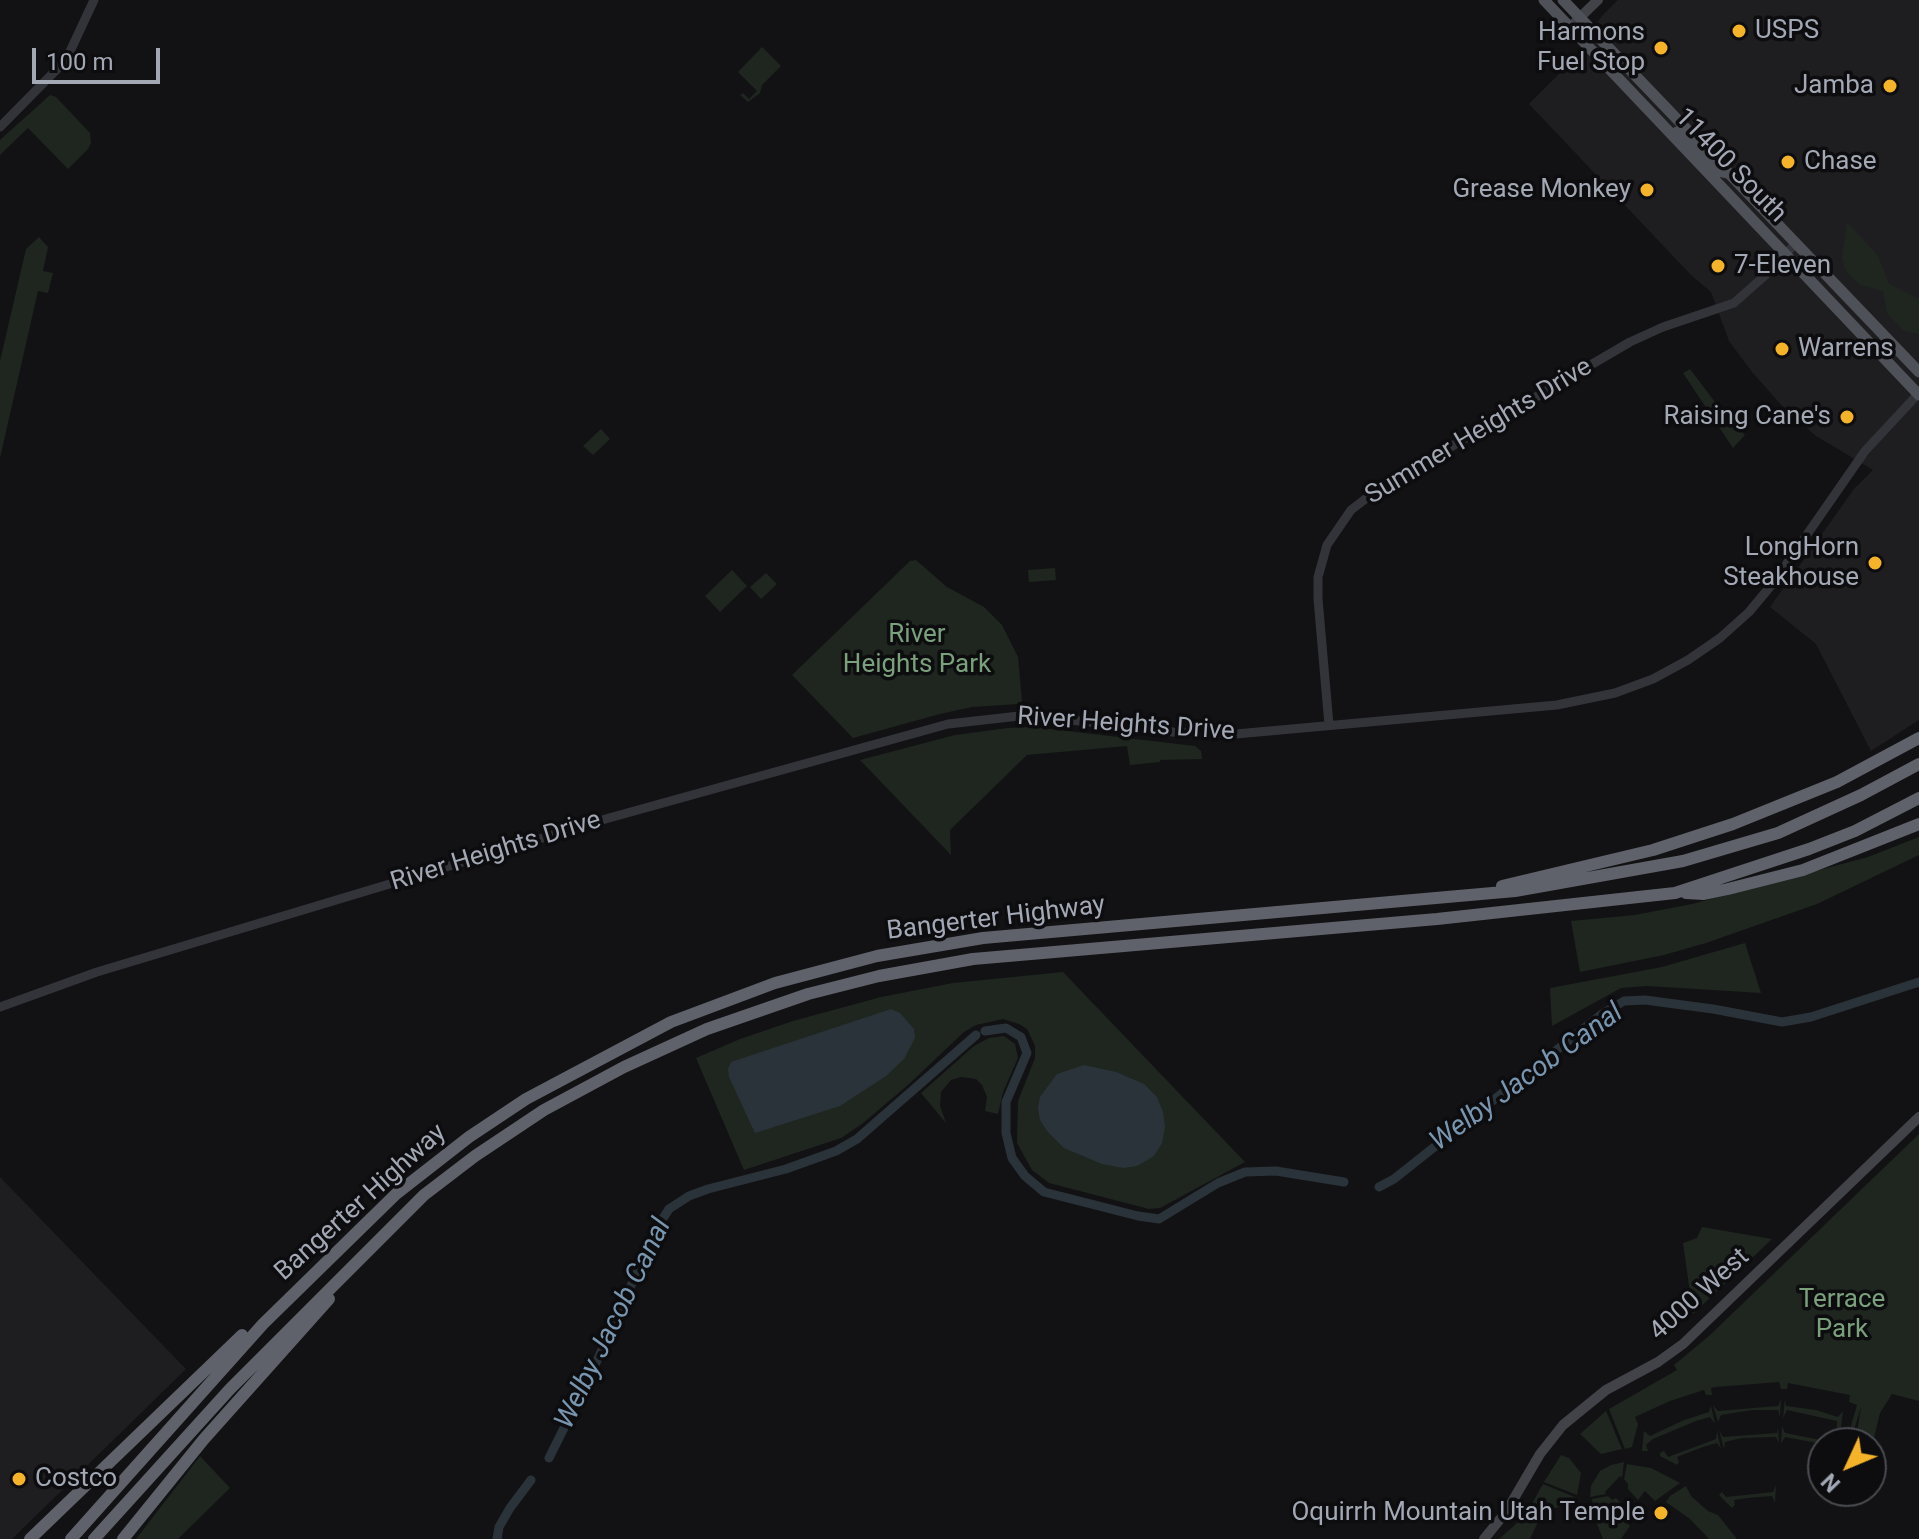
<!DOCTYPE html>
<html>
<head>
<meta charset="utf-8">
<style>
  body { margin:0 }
  #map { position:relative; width:1919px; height:1539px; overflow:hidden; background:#121214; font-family:Roboto,sans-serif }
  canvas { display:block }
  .north { position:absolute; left:1807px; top:1427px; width:80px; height:80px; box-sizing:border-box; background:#0d0d0f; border:2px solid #494b51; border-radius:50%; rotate:226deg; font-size:22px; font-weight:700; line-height:32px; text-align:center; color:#a3a8b5 }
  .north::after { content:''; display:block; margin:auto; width:28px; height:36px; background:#f5b329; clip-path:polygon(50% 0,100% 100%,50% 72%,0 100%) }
  .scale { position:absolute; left:32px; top:48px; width:128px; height:36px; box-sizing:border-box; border:4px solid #a3a8b5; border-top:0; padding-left:10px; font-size:24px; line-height:28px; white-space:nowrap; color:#a3a8b5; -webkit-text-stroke:6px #0d0d0f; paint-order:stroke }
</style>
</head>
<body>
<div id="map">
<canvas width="1919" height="1539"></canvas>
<div class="north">N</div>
<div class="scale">100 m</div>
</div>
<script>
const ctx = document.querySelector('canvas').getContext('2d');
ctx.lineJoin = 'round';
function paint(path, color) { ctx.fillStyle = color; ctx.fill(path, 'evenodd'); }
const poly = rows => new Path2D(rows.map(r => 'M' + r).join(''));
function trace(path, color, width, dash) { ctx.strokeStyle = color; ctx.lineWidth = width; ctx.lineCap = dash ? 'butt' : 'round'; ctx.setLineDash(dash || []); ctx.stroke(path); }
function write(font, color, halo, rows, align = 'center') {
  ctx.font = font + ' Roboto,sans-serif'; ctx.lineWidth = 7; ctx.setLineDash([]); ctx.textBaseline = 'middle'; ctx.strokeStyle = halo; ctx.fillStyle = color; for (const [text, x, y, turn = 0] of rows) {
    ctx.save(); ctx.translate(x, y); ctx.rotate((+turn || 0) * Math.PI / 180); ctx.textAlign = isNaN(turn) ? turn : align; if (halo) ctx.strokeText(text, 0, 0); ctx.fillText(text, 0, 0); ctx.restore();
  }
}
paint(poly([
  [1618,0,1919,0,1919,720,1871,751,1816,644,1770,607,1854,489,1873,470,1816,436,1784,408,1752,372,1729,341,1711,292,1690,274,1529,104,1577,56,1601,17],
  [0,1177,186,1369,12,1539,0,1539]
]), '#1e1e21');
paint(poly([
  [762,47,781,66,762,85,760,93,748,102,740,95,743,93,749,99,757,91,738,72],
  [50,95,56,97,90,133,91,143,88,149,68,169,28,128,0,155,0,140],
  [1847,222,1878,256,1889,284,1919,299,1919,334,1904,331,1887,313,1883,291,1860,285,1845,270,1842,256],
  [39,237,48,247,43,271,53,273,48,293,38,291,0,458,0,361,26,249],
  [1690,369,1718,406,1745,435,1733,448,1683,373],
  [601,429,610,439,593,455,583,446],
  [916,560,947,587,984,607,1002,625,1018,657,1022,701,1019,704,972,707,940,714,853,738,792,675,910,561],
  [1055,568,1056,580,1029,582,1028,570],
  [732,570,747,586,720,612,705,596],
  [766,573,777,584,761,599,750,587],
  [1033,727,1195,746,1201,751,1202,759,1160,760,1160,762,1130,765,1127,746,1027,755,950,830,951,855,860,760,955,735,1008,728],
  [1919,837,1919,855,1817,904,1706,943,1664,955,1580,972,1571,921,1635,915,1692,904,1868,857],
  [1745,943,1761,993,1647,986,1621,988,1552,1026,1550,988,1662,967],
  [1063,972,1245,1162,1160,1208,1149,1209,1049,1183,1032,1170,1017,1143,1018,1101,1035,1058,1035,1046,1027,1029,1019,1024,1003,1019,976,1025,964,1032,909,1084,862,1124,841,1138,744,1170,696,1058,740,1039,793,1021,881,997,953,983],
  [1004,1036,1015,1044,1018,1058,1003,1092,998,1114,985,1111,987,1097,982,1085,976,1079,961,1077,951,1080,941,1092,940,1106,946,1123,921,1093,974,1046,989,1038],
  [1919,1134,1919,1401,1892,1394,1880,1413,1873,1442,1869,1443,1858,1443,1856,1438,1861,1407,1850,1443,1846,1443,1857,1405,1849,1402,1850,1395,1788,1383,1787,1389,1781,1389,1779,1382,1716,1387,1711,1388,1712,1395,1706,1395,1704,1390,1670,1401,1635,1417,1638,1424,1632,1447,1625,1449,1609,1409,1677,1370,1674,1365,1709,1336],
  [1702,1227,1772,1239,1693,1314,1683,1243,1697,1238],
  [1781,1399,1780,1417,1778,1410,1752,1410,1721,1415,1718,1422,1713,1405,1718,1411,1778,1406],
  [1785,1399,1786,1406,1816,1410,1838,1417,1843,1411,1841,1427,1837,1428,1837,1421,1787,1410,1783,1418],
  [1711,1406,1715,1424,1710,1417,1696,1421,1653,1439,1646,1445,1648,1451,1642,1451,1644,1431,1650,1436,1684,1420,1709,1412],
  [1606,1411,1622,1449,1601,1454,1580,1434],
  [1782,1426,1785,1433,1831,1442,1834,1437,1837,1438,1835,1443,1823,1444,1785,1437,1781,1444],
  [1778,1427,1779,1443,1776,1437,1742,1438,1725,1442,1724,1449,1719,1430,1723,1437,1777,1433],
  [1717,1431,1721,1449,1717,1443,1703,1447,1677,1457,1679,1462,1677,1465,1660,1456,1660,1453,1664,1451,1668,1457,1716,1439],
  [1561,1455,1569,1458,1581,1473,1577,1495,1544,1482],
  [200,1456,230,1488,178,1539,136,1539],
  [1624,1462,1622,1477,1620,1476,1605,1492,1606,1494,1590,1497,1591,1486,1600,1471,1611,1465],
  [1627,1464,1651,1468,1680,1483,1655,1501,1645,1491,1638,1500,1628,1489,1628,1484,1624,1479],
  [1543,1484,1577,1498,1577,1502,1555,1508,1549,1514,1543,1511,1530,1539,1499,1539,1525,1516],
  [1776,1485,1775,1503,1772,1496,1747,1498,1734,1500,1735,1505,1732,1508,1719,1495,1722,1492,1726,1497,1773,1492],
  [1686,1486,1691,1496,1708,1511,1718,1515,1737,1539,1709,1539,1690,1519,1666,1502,1670,1496],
  [1608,1496,1612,1500,1616,1498,1628,1510,1620,1516,1630,1526,1621,1539,1603,1539,1595,1519,1592,1499]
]), '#1e261f');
paint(poly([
  [891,1009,900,1013,914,1029,915,1038,904,1059,886,1076,840,1106,755,1133,729,1077,728,1069,731,1062],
  [1084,1065,1116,1072,1144,1084,1157,1097,1163,1112,1165,1127,1162,1143,1154,1156,1137,1166,1123,1168,1102,1164,1064,1148,1047,1131,1040,1120,1038,1108,1040,1097,1057,1074]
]), '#2a3339');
trace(poly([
  [985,1031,1006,1028,1021,1037,1027,1053,1006,1102,1006,1133,1012,1158,1025,1176,1044,1192,1138,1216,1159,1219,1218,1183,1245,1172,1276,1171,1344,1182],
  [1379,1187,1394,1179,1602,1014,1624,1001,1645,1000,1713,1009,1782,1022,1811,1017,1919,982],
  [549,1458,590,1376,658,1226,669,1209,689,1196,708,1189,786,1169,836,1151,857,1139,976,1035],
  [497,1539,499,1527,510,1508,531,1480]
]), '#2a3339', 9);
trace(poly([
  [0,127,66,60,94,0],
  [1329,725,1318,599,1318,577,1327,545,1351,510,1377,490,1630,342,1663,327,1734,303,1769,272,1796,243],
  [0,1007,97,972,609,818,948,724,1028,715,1173,732,1236,734,1557,705,1615,693,1653,679,1688,660,1720,638,1749,612,1774,582,1865,451,1919,393]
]), '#333439', 9);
trace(poly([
  [1569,28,1598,0],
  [1484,1539,1506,1512,1540,1454,1563,1425,1606,1390,1658,1362,1683,1344,1919,1117]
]), '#414349', 10);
trace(poly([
  [1544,0,1919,395],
  [1563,0,1919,372],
  [1677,132,1718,171,1731,174]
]), '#4f5158', 11);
trace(poly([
  [1502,886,1653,850,1733,824,1837,782,1919,738],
  [1686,893,1704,894,1728,889,1803,870,1919,824],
  [30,1539,242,1335],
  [71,1539,263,1324,396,1194,469,1137,526,1099,671,1022,775,983,877,956,983,938,1515,891,1683,861,1778,833,1861,795,1919,764],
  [94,1539,230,1389,424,1195,475,1156,544,1110,624,1067,707,1029,808,994,879,976,973,959,1437,919,1675,893,1809,849,1855,831,1919,798],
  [123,1539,204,1439,329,1299]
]), '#5f626a', 12);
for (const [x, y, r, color] of [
  [1739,31,8,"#f5b329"],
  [1661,48,8,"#f5b329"],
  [1890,86,8,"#f5b329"],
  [1788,162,8,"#f5b329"],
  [1647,190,8,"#f5b329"],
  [1718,266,8,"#f5b329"],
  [1782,349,8,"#f5b329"],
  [1847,417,8,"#f5b329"],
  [1875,563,8,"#f5b329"],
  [19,1479,8,"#f5b329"],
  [1661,1513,8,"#f5b329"]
]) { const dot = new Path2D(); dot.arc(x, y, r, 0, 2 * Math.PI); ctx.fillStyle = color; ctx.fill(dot); trace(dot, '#0d0d0f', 3); }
write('26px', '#a3a8b5', '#0d0d0f', [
  ["USPS",1755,31,"left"],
  ["Harmons",1645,33],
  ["Fuel Stop",1645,63],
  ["Jamba",1874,86],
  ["Chase",1804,162,"left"],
  ["Grease Monkey",1631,190],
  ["7-Eleven",1734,266,"left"],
  ["Warrens",1798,349,"left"],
  ["Raising Cane's",1831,417],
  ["LongHorn",1859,548],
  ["Steakhouse",1859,578],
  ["Costco",35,1479,"left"],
  ["Oquirrh Mountain Utah Temple",1645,1513]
], 'right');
write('26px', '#a3a8b5', '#0d0d0f', [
  ["11400 South",1730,166,46],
  ["Summer Heights Drive",1479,432,-31],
  ["River Heights Drive",1126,725,4],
  ["River Heights Drive",496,852,-17],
  ["Bangerter Highway",996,919,-7],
  ["Bangerter Highway",361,1203,-42],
  ["4000 West",1700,1295,-42]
]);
write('26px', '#7aa07c', '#0d0d0f', [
  ["River",917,635],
  ["Heights Park",917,665],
  ["Terrace",1842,1300],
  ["Park",1842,1330]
]);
write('italic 28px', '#7996b1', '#0d0d0f', [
  ["Welby Jacob Canal",1527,1078,-36],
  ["Welby Jacob Canal",614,1324,-64]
]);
</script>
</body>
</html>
